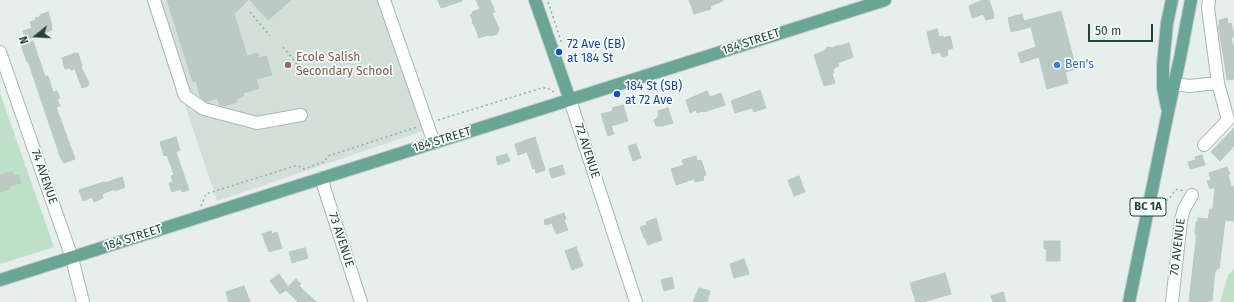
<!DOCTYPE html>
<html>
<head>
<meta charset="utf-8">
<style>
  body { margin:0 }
  #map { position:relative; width:1234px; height:302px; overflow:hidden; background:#e6efeb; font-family:"Fira Sans",sans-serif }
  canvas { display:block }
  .north { position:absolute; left:16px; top:16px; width:40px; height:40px; -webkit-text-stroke:3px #f7fbf9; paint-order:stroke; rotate:252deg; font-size:11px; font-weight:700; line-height:16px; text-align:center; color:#24423a }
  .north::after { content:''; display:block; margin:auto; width:14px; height:18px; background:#24423a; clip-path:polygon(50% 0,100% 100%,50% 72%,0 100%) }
  .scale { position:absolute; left:1088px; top:24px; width:65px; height:18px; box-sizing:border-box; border:2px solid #24423a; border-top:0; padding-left:5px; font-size:12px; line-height:14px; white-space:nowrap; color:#24423a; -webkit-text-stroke:3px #f7fbf9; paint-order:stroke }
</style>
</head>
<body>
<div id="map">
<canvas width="1234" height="302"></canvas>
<div class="north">N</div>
<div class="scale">50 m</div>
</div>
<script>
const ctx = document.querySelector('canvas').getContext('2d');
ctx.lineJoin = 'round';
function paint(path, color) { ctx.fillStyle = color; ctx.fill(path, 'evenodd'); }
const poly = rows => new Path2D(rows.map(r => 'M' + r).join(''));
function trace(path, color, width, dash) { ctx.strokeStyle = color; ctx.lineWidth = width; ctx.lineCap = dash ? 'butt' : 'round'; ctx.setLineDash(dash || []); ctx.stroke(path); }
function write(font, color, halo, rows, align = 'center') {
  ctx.font = font + ' "Fira Sans",sans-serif'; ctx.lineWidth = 3.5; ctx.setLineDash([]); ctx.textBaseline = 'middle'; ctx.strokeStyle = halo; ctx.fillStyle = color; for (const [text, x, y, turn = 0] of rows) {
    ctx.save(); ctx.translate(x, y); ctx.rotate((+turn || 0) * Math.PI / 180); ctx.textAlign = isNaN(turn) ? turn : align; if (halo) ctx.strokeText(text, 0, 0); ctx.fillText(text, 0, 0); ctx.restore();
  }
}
paint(poly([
  [150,0,383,0,426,130,217,201]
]), '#d4dfda');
paint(poly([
  [0,93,54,247,0,264],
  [1234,269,1234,302,1220,302,1228,275]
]), '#bfe0c8');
const building = poly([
  [167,0,248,0,234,14,247,56,258,53,259,58,266,56,272,75,256,79,259,88,243,93,244,96,236,99,237,102,224,106,220,105,217,98,206,102,201,98,196,81,193,82,167,0],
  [250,0,291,0,268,20,250,0],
  [438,0,462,0,462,1,441,8,438,0],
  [476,0,490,0,495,12,492,13,499,29,497,34,491,36,488,35,479,38,475,27,472,22,473,21,470,15,473,14,472,12,480,9,476,0],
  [689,0,723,0,723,1,710,6,711,9,694,14,689,0],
  [983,0,989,0,994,15,993,15,994,18,986,20,983,14,972,18,969,6,983,0],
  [1061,11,1076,69,1065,72,1068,83,1047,89,1039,57,1021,63,1018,53,1036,47,1031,27,1011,32,1008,18,1022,14,1024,21,1061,11],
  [48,12,52,25,51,25,52,30,26,40,23,31,32,28,30,22,36,20,35,18,40,17,40,15,48,12],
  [1227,18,1228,24,1231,23,1234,34,1234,37,1231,37,1234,49,1234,79,1227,80,1224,59,1218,25,1220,25,1219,20,1227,18],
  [937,29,939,37,943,36,943,38,950,36,953,48,947,50,948,55,942,57,940,52,932,54,927,32,937,29],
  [33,41,45,77,48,76,53,92,57,91,60,98,57,99,60,106,56,107,75,159,64,163,61,159,28,61,27,62,21,45,33,41],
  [849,43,853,57,838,63,839,66,833,69,834,73,832,74,835,83,824,86,814,55,826,50,827,47,830,47,832,48,839,45,839,46,849,43],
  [75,53,75,54,78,53,82,66,81,67,89,83,88,86,82,88,75,69,71,70,71,68,65,69,62,58,75,53],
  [760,90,766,108,754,112,752,108,735,113,731,101,760,90],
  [707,91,710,97,721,93,725,105,704,112,703,111,697,113,696,110,690,113,686,100,707,91],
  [623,105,628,121,611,126,614,134,608,136,601,114,613,111,612,108,623,105],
  [668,108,673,123,663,126,656,126,654,120,658,118,657,116,659,116,658,111,668,108],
  [1234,128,1234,146,1220,161,1211,152,1234,128],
  [176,137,180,150,176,152,189,190,182,192,181,189,172,192,169,183,173,182,171,176,174,175,167,155,164,156,160,142,176,137],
  [535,137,545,170,536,173,535,168,533,169,527,152,518,155,515,144,535,137],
  [636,144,641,158,633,161,628,146,636,144],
  [507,154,510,161,498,165,496,157,507,154],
  [1202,155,1205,165,1190,169,1188,162,1196,160,1195,157,1202,155],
  [696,156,697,161,701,160,706,175,703,176,704,180,695,182,694,179,676,185,671,169,684,165,682,160,696,156],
  [562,165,565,174,552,178,549,169,562,165],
  [1227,167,1230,174,1228,175,1231,186,1234,187,1234,221,1225,220,1219,269,1217,268,1216,271,1215,271,1212,301,1209,300,1209,302,1189,302,1196,241,1196,233,1195,233,1196,222,1198,222,1198,218,1208,219,1210,209,1213,209,1215,187,1210,189,1207,181,1211,180,1209,173,1227,167],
  [12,172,14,176,19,175,21,183,9,186,10,189,0,192,0,175,12,172],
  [799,176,805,192,794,196,788,180,799,176],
  [122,177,125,187,115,191,115,189,102,194,103,198,94,202,92,197,83,201,79,190,104,182,105,183,122,177],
  [564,213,566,219,564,220,568,230,556,234,552,223,545,225,544,220,564,213],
  [656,218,662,240,648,245,645,238,644,238,640,227,647,225,646,222,656,218],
  [271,231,272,234,277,232,282,248,269,252,262,234,271,231],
  [1044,241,1060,241,1060,261,1046,261,1047,249,1044,249,1044,241],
  [576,247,583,266,572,270,565,251,576,247],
  [305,248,308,258,292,263,289,252,305,248],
  [744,259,749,274,734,278,730,264,744,259],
  [945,273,951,294,923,302,916,302,910,283,945,273],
  [279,274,288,287,296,279,301,284,299,286,316,302,298,302,286,290,280,294,270,281,279,274],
  [672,277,674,288,664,291,661,280,672,277],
  [244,286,250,302,229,302,226,292,244,286],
  [699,288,710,291,707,302,693,302,699,288],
  [1003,292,1006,302,993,302,991,296,1003,292]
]);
paint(building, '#bbcac4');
trace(building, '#b8c9c2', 1);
const minor = poly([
  [154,0,185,96,204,109,257,123,301,115],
  [384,0,434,143],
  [0,52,72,258,83,302],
  [1175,84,1189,86,1218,83],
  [570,100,636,302],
  [1204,145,1228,120,1218,83,1208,8,1209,0],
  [321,178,361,302],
  [1172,302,1181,220,1184,209,1192,195]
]);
const major = poly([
  [535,0,570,100],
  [1167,107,1163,88,1163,65,1167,23,1172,0],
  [0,280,885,0],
  [1129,302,1168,112,1180,58,1191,0]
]);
trace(minor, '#a8b8b2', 14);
trace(major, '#c2cac8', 14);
trace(poly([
  [548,2,562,44],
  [250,12,270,36],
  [283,47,297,64],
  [438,120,542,88,547,88,554,92],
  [1161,201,1167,200,1170,198,1175,190,1178,189,1183,191],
  [201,206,206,194,295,166,302,167,304,169,324,162,328,156,417,127]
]), '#86b3a5', 1.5, [2, 3]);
trace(minor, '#fff', 12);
trace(major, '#6aa596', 12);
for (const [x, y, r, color] of [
  [559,52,4,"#1a4fb4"],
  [288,65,4,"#8d6e63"],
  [1057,65,4,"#3f7fe0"],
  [617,94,4,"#1a4fb4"]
]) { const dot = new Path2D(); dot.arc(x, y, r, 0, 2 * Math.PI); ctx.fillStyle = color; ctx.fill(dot); trace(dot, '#f7fbf9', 1.5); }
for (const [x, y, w] of [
  [1148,207,36]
]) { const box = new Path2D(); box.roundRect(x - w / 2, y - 9, w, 18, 3); ctx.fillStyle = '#f7fbf9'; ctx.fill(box); trace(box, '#24423a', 1); }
write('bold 11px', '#24423a', null, [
  ["BC 1A",1148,207]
]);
write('12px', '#24423a', '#f7fbf9', [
  ["184 STREET",751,42,-18],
  ["184 STREET",442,140,-17],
  ["72 AVENUE",587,151,72],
  ["74 AVENUE",44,177,71],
  ["184 STREET",133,238,-18],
  ["73 AVENUE",341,240,72],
  ["70 AVENUE",1178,247,-83]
]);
write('12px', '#164399', '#f7fbf9', [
  ["72 Ave (EB)",567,45],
  ["at 184 St",567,59],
  ["184 St (SB)",625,87],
  ["at 72 Ave",625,101]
], 'left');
write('12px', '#785e54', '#f7fbf9', [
  ["Ecole Salish",296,58],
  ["Secondary School",296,72]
], 'left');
write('12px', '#366cbe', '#f7fbf9', [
  ["Ben's",1065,65]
], 'left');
</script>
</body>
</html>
